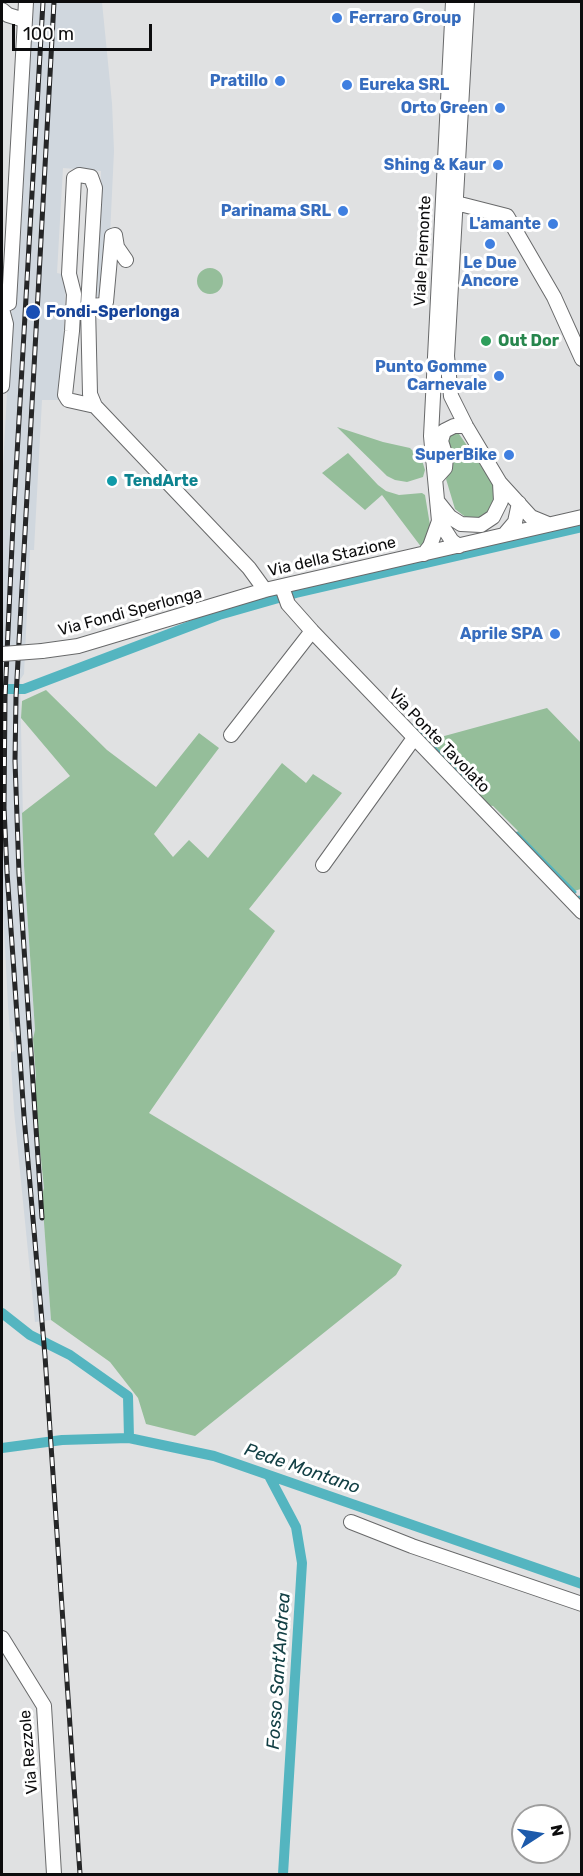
<!DOCTYPE html>
<html>
<head>
<meta charset="utf-8">
<style>
  body { margin:0 }
  #map { position:relative; width:583px; height:1876px; overflow:hidden; background:#e0e1e2; font-family:Rubik,sans-serif }
  canvas { display:block }
  .frame { position:absolute; inset:0; border:3px solid #0c0c0d; pointer-events:none }
  .north { position:absolute; left:511px; top:1804px; width:60px; height:60px; box-sizing:border-box; background:#fff; border:2px solid #9e9e9e; border-radius:50%; rotate:78deg; font-size:16px; font-weight:700; line-height:24px; text-align:center; color:#0c0c0d }
  .north::after { content:''; display:block; margin:auto; width:21px; height:27px; background:#1c5aab; clip-path:polygon(50% 0,100% 100%,50% 72%,0 100%) }
  .scale { position:absolute; left:12px; top:24px; width:140px; height:27px; box-sizing:border-box; border:3px solid #0c0c0d; border-top:0; padding-left:8px; font-size:18px; line-height:21px; white-space:nowrap; color:#0c0c0d; -webkit-text-stroke:4px #fff; paint-order:stroke }
</style>
</head>
<body>
<div id="map">
<canvas width="583" height="1876"></canvas>
<div class="frame"></div>
<div class="north">N</div>
<div class="scale">100 m</div>
</div>
<script>
const ctx = document.querySelector('canvas').getContext('2d');
ctx.lineJoin = 'round';
function paint(path, color) { ctx.fillStyle = color; ctx.fill(path, 'evenodd'); }
const poly = rows => new Path2D(rows.map(r => 'M' + r).join(''));
function trace(path, color, width, dash) { ctx.strokeStyle = color; ctx.lineWidth = width; ctx.lineCap = dash ? 'butt' : 'round'; ctx.setLineDash(dash || []); ctx.stroke(path); }
function write(font, color, halo, rows, align = 'center') {
  ctx.font = font + ' Rubik,sans-serif'; ctx.lineWidth = 6; ctx.setLineDash([]); ctx.textBaseline = 'middle'; ctx.strokeStyle = halo; ctx.fillStyle = color; for (const [text, x, y, turn = 0] of rows) {
    ctx.save(); ctx.translate(x, y); ctx.rotate((+turn || 0) * Math.PI / 180); ctx.textAlign = isNaN(turn) ? turn : align; if (halo) ctx.strokeText(text, 0, 0); ctx.fillText(text, 0, 0); ctx.restore();
  }
}
paint(poly([
  [31,2,102,2,112,103,114,151,107,298,97,297,101,171,63,168,57,273,66,275,61,400,42,400,34,550,30,550,24,674,20,680,24,866,35,1031,33,1039,36,1077,34,1094,44,1188,42,1195,51,1320,35,1322,14,1111,11,1062,11,1052,15,1051,13,1033,10,1031,8,1006,2,889,2,484,24,85]
]), '#d0d7de');
paint(poly([
  '197 281a13 13 0 1 1 26 0a13 13 0 1 1-26 0Z',
  [337,427,383,442,410,448,422,460,425,470,423,477,407,482,395,480,387,476],
  [455,431,459,434,493,483,496,494,493,508,482,518,468,519,455,509,446,479,450,471,447,434],
  [348,453,378,485,386,491,399,495,422,493,425,495,431,531,422,548,382,495,365,510,322,473],
  [46,690,107,750,156,787,199,733,219,748,154,834,173,857,189,840,208,858,282,763,306,783,313,774,342,793,249,909,275,931,149,1113,402,1265,396,1275,195,1436,146,1424,138,1398,110,1362,51,1320,42,1195,44,1188,34,1094,36,1077,33,1039,35,1030,24,866,22,813,70,776,21,718,22,701],
  [547,708,581,743,581,889,574,891,516,834,518,831,493,806,486,805,426,741]
]), '#95be9a');
trace(poly([
  [413,725,474,789],
  [517,833,575,892],
  [579,897,582,900]
]), '#54b5c0', 3);
trace(poly([
  [2,689,24,689,219,615,296,593,582,527],
  [2,1313,30,1335,70,1355,128,1396,129,1438],
  [2,1448,62,1440,129,1438,214,1456,582,1584],
  [269,1476,296,1527,302,1563,283,1874]
]), '#54b5c0', 10);
const minor = poly([
  [467,2,447,356,451,396,466,426,500,483,531,517,548,524],
  [2,10,8,15,24,20],
  [456,203,507,216,554,297,582,359],
  [2,306,9,303,26,2],
  [88,306,103,305,106,302,112,236,115,235,117,247,126,260],
  [2,309,6,324,2,386],
  [95,406,68,400,65,395,72,331,74,294,69,274,74,178,79,175,91,177,95,188,88,306,90,394,95,406,249,568,265,590],
  [436,478,445,468,446,457,441,441,444,431,454,426,466,426],
  [438,502,450,517,461,524,481,525,493,517,501,501,500,483],
  [439,521,452,541,459,546],
  [504,535,515,522,519,503],
  [424,554,430,546,439,521,431,436,453,2],
  [282,587,288,604,312,631,582,912],
  [42,651,78,646,265,590,582,517],
  [231,735,312,631],
  [323,865,414,738],
  [351,1522,412,1546,582,1604],
  [2,1638,44,1706,54,1874]
]);
trace(minor, '#68696a', 16);
trace(minor, '#fff', 14);
const rail = poly([
  [43,2,13,524,5,697,4,808,7,872,24,1116,45,1356,80,1874],
  [42,1218,19,873,15,761,16,697,54,2]
]);
trace(rail, '#252627', 5);
trace(rail, '#fff', 3, [9]);
const minorBridge = poly([
  [2,654,42,651]
]);
trace(minorBridge, '#68696a', 16, []);
trace(minorBridge, '#fff', 14);
for (const [x, y, r, color] of [
  [337,18,6,"#3f7fe0"],
  [280,81,6,"#3f7fe0"],
  [347,85,6,"#3f7fe0"],
  [500,108,6,"#3f7fe0"],
  [498,165,6,"#3f7fe0"],
  [343,211,6,"#3f7fe0"],
  [553,224,6,"#3f7fe0"],
  [490,244,6,"#3f7fe0"],
  [33,312,8,"#1a4fb4"],
  [486,341,6,"#2e9e5b"],
  [499,376,6,"#3f7fe0"],
  [509,455,6,"#3f7fe0"],
  [112,481,6,"#0f9aa8"],
  [555,634,6,"#3f7fe0"]
]) { const dot = new Path2D(); dot.arc(x, y, r, 0, 2 * Math.PI); ctx.fillStyle = color; ctx.fill(dot); trace(dot, '#fff', 2); }
write('bold 16px', '#366cbe', '#fff', [
  ["Ferraro Group",349,18,"left"],
  ["Pratillo",268,81],
  ["Eureka SRL",359,85,"left"],
  ["Orto Green",488,108],
  ["Shing & Kaur",486,165],
  ["Parinama SRL",331,211],
  ["L'amante",541,224],
  ["Le Due",490,263,"center"],
  ["Ancore",490,281,"center"],
  ["Punto Gomme",487,367],
  ["Carnevale",487,385],
  ["SuperBike",497,455],
  ["Aprile SPA",543,634]
], 'right');
write('16px', '#0c0c0d', '#fff', [
  ["Viale Piemonte",423,251,-87],
  ["Via della Stazione",332,557,-13],
  ["Via Fondi Sperlonga",130,612,-15],
  ["Via Ponte Tavolato",439,741,46],
  ["Via Rezzole",29,1752,-95]
]);
write('bold 16px', '#164399', '#fff', [
  ["Fondi-Sperlonga",46,312]
], 'left');
write('bold 16px', '#27864d', '#fff', [
  ["Out Dor",498,341]
], 'left');
write('bold 16px', '#0d838f', '#fff', [
  ["TendArte",124,481]
], 'left');
write('italic 18px', '#134045', '#fff', [
  ["Pede Montano",302,1469,19],
  ["Fosso Sant'Andrea",279,1671,-86]
]);
</script>
</body>
</html>
